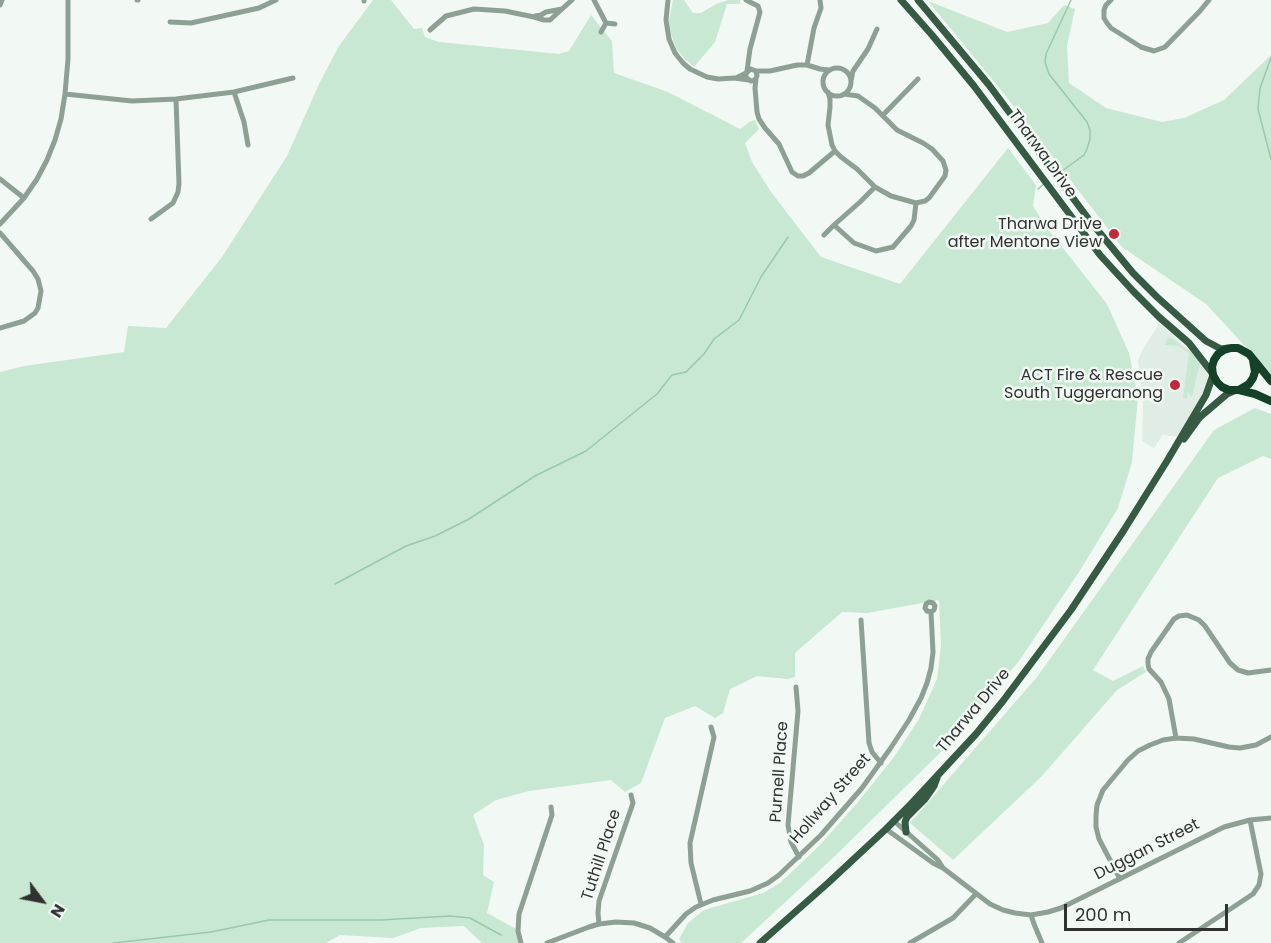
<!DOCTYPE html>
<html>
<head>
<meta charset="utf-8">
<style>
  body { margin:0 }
  #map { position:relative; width:1271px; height:943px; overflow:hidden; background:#f2f8f4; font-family:Poppins,sans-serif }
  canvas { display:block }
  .north { position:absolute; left:12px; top:871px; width:60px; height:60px; -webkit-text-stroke:4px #f2f8f4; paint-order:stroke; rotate:122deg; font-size:16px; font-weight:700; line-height:24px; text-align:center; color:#303231 }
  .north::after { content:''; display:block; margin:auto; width:21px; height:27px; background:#303231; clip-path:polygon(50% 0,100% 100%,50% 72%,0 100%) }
  .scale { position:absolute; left:1064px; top:904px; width:164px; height:27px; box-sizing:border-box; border:3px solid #303231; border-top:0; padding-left:8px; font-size:18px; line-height:21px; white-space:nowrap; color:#303231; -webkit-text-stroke:4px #f2f8f4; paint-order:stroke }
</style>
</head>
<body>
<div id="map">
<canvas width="1271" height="943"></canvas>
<div class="north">N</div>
<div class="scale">200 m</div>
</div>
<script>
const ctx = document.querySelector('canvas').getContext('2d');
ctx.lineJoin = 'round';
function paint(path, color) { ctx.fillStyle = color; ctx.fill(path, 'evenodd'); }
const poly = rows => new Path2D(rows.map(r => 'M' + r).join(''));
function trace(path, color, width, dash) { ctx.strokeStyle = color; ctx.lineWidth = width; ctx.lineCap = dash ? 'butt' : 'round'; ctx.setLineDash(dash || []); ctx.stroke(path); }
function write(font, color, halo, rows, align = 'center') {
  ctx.font = font + ' Poppins,sans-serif'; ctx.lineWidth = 5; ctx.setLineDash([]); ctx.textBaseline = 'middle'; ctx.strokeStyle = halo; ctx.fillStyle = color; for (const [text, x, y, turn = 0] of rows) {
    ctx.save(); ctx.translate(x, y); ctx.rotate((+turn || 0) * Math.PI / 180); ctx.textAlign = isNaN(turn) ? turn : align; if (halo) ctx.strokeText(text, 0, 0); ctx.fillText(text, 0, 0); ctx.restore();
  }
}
paint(poly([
  [1158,322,1190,351,1205,368,1209,377,1207,390,1178,436,1169,436,1163,434,1154,448,1142,441,1143,401,1138,360,1143,349,1157,327]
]), '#e0ede4');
paint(poly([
  [373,0,391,0,414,29,422,28,425,37,439,42,559,54,569,51,591,15,612,41,614,73,668,92,740,129,749,122,755,120,759,129,745,143,752,162,771,192,821,257,900,284,1008,148,1036,185,1033,206,1048,229,1107,304,1129,353,1138,397,1132,462,1118,508,1079,572,1019,661,951,742,835,856,741,943,682,943,679,939,688,923,704,910,763,893,780,883,819,846,858,802,894,757,919,719,937,679,941,645,939,600,867,613,842,612,795,653,795,677,788,679,757,676,730,689,723,713,715,718,695,706,665,718,641,783,625,792,611,780,529,791,496,800,473,815,484,845,483,875,494,882,487,913,516,929,519,943,482,943,464,926,421,928,393,938,340,935,326,943,0,943,0,372,24,366,124,352,128,326,166,328,222,257,287,156,320,82,339,46],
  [673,0,684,0,693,13,701,13,716,4,728,0,740,0,740,4,727,4,715,42,694,67,683,57,676,48,671,34,669,21],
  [928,1,1007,32,1048,23,1064,5,1075,9,1067,46,1069,83,1106,108,1162,122,1184,118,1224,100,1271,55,1271,374,1206,304,1122,247,1005,95],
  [1170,338,1173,339,1184,348,1190,351,1201,363,1197,374,1193,394,1190,397,1190,394,1188,393,1187,398,1183,398,1189,353,1179,346,1165,345,1166,340],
  [1255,408,1271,414,1271,459,1263,456,1218,478,1093,670,1113,681,1143,666,1146,672,1117,690,1042,776,953,860,910,823,1037,677,1214,430]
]), '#c8e8d3');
trace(poly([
  [1271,58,1260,88,1258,109,1271,159],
  [1058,174,1084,155,1087,149,1090,139,1090,130,1087,122,1049,74,1045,62,1046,54,1071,0],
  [1038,189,1044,184],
  [335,584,406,546,435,536,469,519,535,476,586,451,657,394,672,375,686,372,704,354,714,339,739,320,761,277,788,237],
  [113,943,211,932,269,920,381,920,450,916,470,918,501,935]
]), '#9ac9aa', 1.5);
trace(poly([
  [137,0,138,0],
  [594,0,606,23],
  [668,0,666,20,669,39,675,53,683,63,690,69,707,77,718,79,734,78,749,80],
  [746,0,758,6,760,12,750,49,747,71],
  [1111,0,1106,5,1104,10,1104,18,1107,23,1111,28,1141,47,1154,51,1165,47,1200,11,1209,0],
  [364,1,364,0],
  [0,5,2,0],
  [535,16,541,15,546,12,562,9],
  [170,22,191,23,259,8,276,0],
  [430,30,446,16,474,9,505,11,534,17,544,20,550,20,572,0],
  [601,32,606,23,615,24],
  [807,65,814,28,821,8,820,0],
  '823 82a14 14 0 1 1 28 0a14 14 0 1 1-28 0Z',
  [756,71,770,71,797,65,807,65,820,69,829,70],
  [736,78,746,73,751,69,756,71,757,76,755,80,751,81,746,78,746,73],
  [756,79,755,88,757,112,759,119,765,128,779,144,792,172,798,176,803,176,809,173,835,151],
  [851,81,853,71,868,49,877,29],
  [234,92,244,122,248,145],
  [828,92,830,99,830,107,828,125,832,145,835,151,841,157,857,169,875,187,891,196,916,203,925,201,929,198,945,176,946,170,943,161,932,149,923,143,897,130,875,108,858,96,844,94],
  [65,94,132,101,176,99,234,92,293,78],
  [883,115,918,79],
  [0,179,24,198],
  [151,219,173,203,178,192,179,184,176,99],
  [0,224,24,198,37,179,47,160,55,140,61,119,65,94,68,59,68,0],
  [834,225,860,202,875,187],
  [0,233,33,271,38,279,41,291,38,308,35,313,24,321,0,328],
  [824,235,834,225,854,243,876,251,893,247,911,226,914,220,916,203],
  [861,620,869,743,872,752,881,763],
  [796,687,798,711,788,825,791,842,799,857],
  [1176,738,1169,699,1161,682,1149,669,1148,664,1148,659,1151,652,1174,619,1179,616,1187,615,1199,620,1205,626,1230,663,1238,670,1248,673,1271,670],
  [894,821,938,860,943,868],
  [886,829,933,863,943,868,990,904,1003,910,1015,913,1031,915,1048,912,1061,908,1224,827,1250,820,1271,818],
  [1120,879,1099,839,1096,827,1096,816,1097,805,1103,790,1128,760,1138,751,1150,745,1163,740,1176,738,1194,739,1229,747,1240,748,1256,745,1271,737],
  [701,904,691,863,690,843,714,737,711,727],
  [1031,915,1034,924,1042,943],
  [599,924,598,913,599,901,633,803,631,795],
  [665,937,686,914,696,907,713,900,750,891,768,883,779,875,821,835,862,788,890,749,909,720,921,698,927,683,931,668,933,652,931,612,927,611,925,608,926,604,929,602,933,603,935,606,934,610,931,612],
  [521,943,518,931,519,914,552,815,551,807],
  [547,943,589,927,599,924,616,922,634,923,650,928,665,937,673,943],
  [910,943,953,918,976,894],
  [1179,943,1253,894,1259,885,1261,874,1250,820]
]), '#8da093', 5);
trace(poly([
  [901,0,932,35,974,86,1100,255,1133,291,1159,317,1189,343,1213,374],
  [918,0,989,85,1090,221,1133,273,1157,297,1206,341,1221,349,1228,348],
  [1184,439,1200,417,1227,394,1236,390],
  [906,832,905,822,907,817,925,799,934,786,937,778],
  [760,943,828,883,886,829,911,804,976,734,1003,701,1071,610,1124,530,1167,461,1206,395,1213,375]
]), '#365a44', 7);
trace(poly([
  [1253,360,1255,372,1253,378,1249,384,1239,390,1229,390,1222,387,1217,382,1213,375,1212,367,1214,360,1218,354,1224,350,1231,348,1238,348,1249,354,1271,381],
  [1239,390,1255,394,1271,401]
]), '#154129', 8);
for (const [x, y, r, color] of [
  [1114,234,6,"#bc2b3b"],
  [1175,385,6,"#bc2b3b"]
]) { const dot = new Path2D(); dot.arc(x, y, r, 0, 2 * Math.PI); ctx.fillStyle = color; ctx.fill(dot); trace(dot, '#f2f8f4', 2); }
write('16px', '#303231', '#f2f8f4', [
  ["Tharwa Drive",1042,154,54],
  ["Tharwa Drive",974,711,-50],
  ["Purnell Place",780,772,-86],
  ["Hollway Street",831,799,-49],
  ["Duggan Street",1147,850,-27],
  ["Tuthill Place",602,855,-72]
]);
write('16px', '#303231', '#f2f8f4', [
  ["Tharwa Drive",1102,225],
  ["after Mentone View",1102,243],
  ["ACT Fire & Rescue",1163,376],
  ["South Tuggeranong",1163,394]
], 'right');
</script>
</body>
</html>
